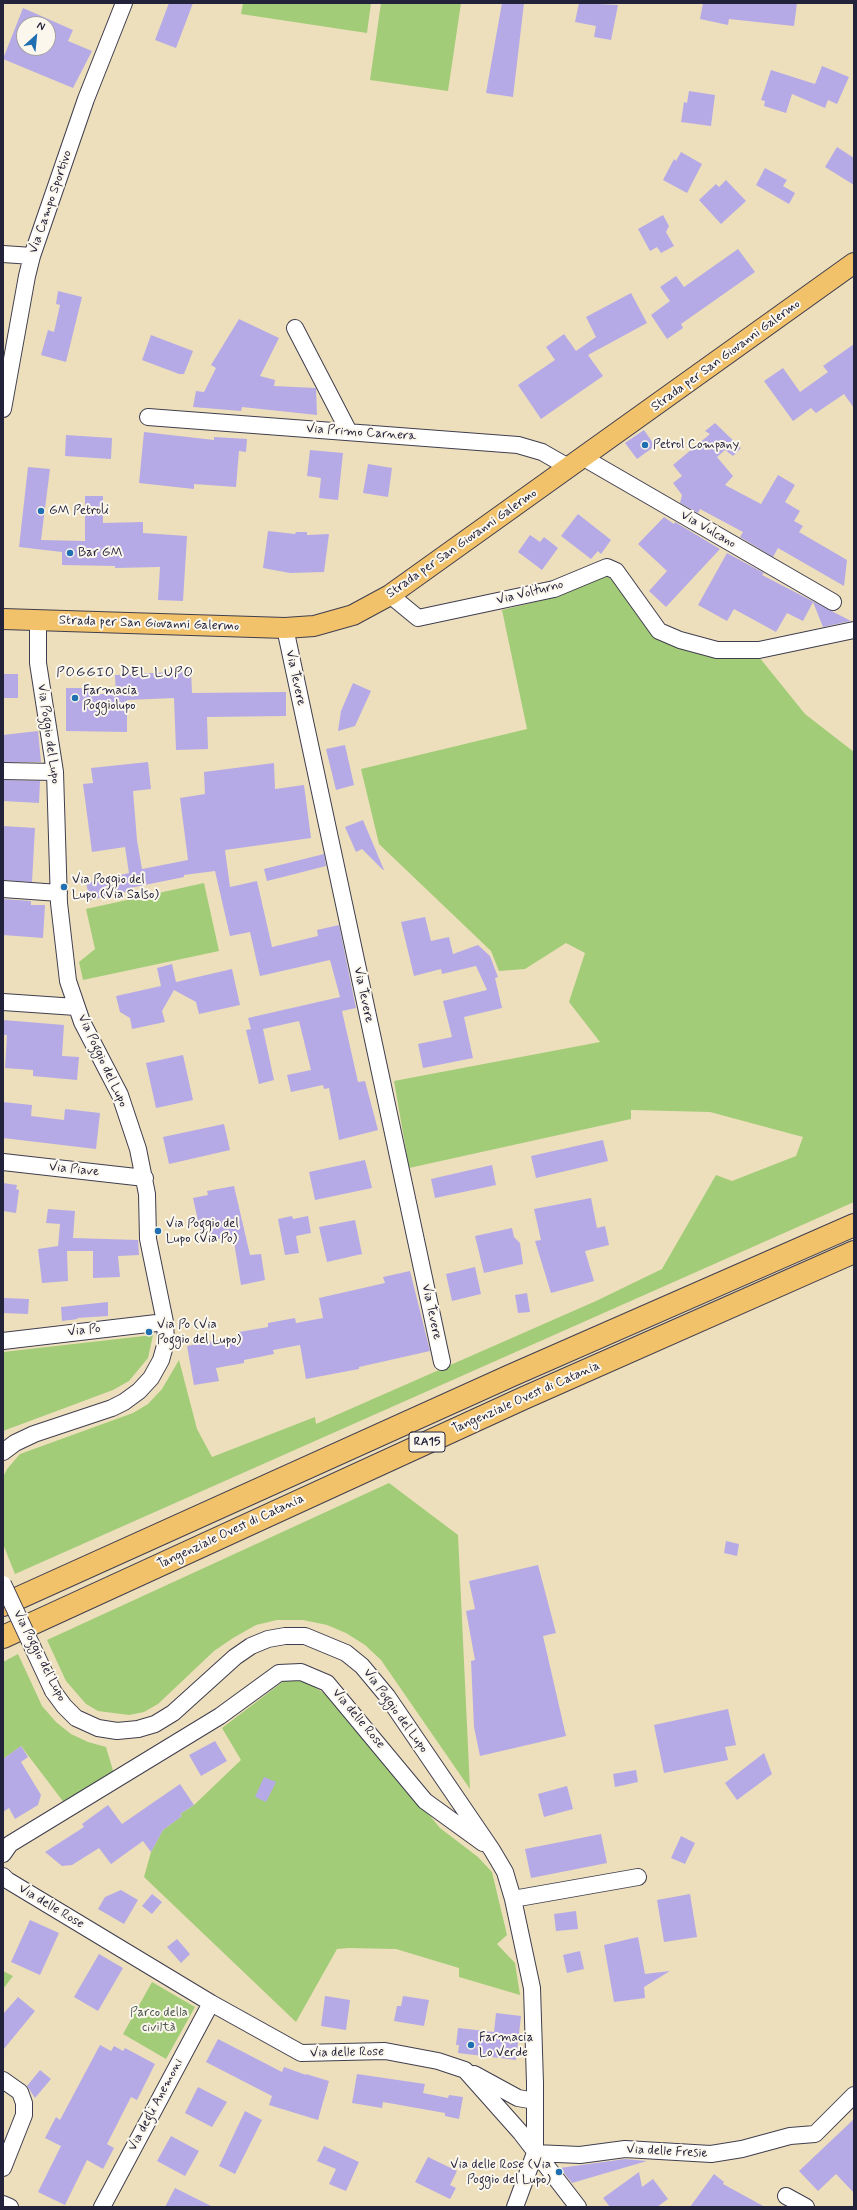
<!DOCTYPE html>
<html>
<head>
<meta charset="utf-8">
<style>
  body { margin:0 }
  #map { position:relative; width:857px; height:2210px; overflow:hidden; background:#eddfbc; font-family:Mynerve,sans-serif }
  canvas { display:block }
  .frame { position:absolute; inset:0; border:4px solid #22223b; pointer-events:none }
  .north { position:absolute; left:16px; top:16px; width:40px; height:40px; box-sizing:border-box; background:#fbf7ec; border:1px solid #a4a2a5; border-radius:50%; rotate:27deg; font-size:11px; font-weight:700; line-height:16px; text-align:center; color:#22223b }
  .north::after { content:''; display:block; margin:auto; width:14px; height:18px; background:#1f6fb2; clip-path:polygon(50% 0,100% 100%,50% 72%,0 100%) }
</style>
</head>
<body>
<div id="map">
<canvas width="857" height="2210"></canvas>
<div class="frame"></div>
<div class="north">N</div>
</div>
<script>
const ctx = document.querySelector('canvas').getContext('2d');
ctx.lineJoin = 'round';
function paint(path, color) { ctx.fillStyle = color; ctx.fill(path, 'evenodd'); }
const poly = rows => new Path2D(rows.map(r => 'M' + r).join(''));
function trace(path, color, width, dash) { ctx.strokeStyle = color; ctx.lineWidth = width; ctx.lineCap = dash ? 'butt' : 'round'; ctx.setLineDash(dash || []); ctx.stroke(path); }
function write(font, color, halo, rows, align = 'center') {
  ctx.font = font + ' Mynerve,sans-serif'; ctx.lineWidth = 4; ctx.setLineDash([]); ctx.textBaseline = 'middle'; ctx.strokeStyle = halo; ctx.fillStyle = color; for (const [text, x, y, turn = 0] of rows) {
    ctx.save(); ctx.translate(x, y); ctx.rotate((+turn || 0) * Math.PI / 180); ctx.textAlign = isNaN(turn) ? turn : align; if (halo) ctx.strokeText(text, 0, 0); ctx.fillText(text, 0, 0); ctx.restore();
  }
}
paint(poly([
  [243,3,371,3,367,33,241,14],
  [381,3,461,3,448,91,370,80],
  [604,576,617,581,644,625,659,639,721,658,759,657,805,714,854,752,854,1202,15,1574,3,1544,3,1477,7,1469,20,1454,133,1413,148,1404,162,1389,179,1360,197,1429,212,1457,315,1417,316,1424,596,1301,662,1269,716,1175,732,1181,796,1156,803,1137,710,1112,631,1110,631,1119,409,1168,394,1081,600,1042,569,1002,585,953,566,943,525,969,499,971,491,951,379,844,361,769,527,729,502,610,552,598],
  [204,883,219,951,83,980,79,962,95,949,86,909],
  [153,1335,148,1358,129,1381,113,1390,3,1431,3,1352],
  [389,1483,458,1535,470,1789,381,1660,365,1645,346,1633,327,1625,303,1620,277,1620,256,1625,233,1638,214,1651,158,1704,144,1712,129,1715,98,1711,86,1704,66,1681,47,1640],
  [18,1654,42,1706,56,1722,71,1734,88,1742,106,1747,114,1774,65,1804,21,1746,3,1759,3,1662],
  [285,1680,306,1681,334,1700,440,1828,478,1857,492,1872,507,1935,497,1944,515,1963,520,1995,459,1977,459,1968,396,1949,349,1948,337,1949,296,2022,144,1877,151,1852,163,1830,182,1816,180,1814,194,1805,241,1760,222,1728],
  [3,1971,13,1976,3,1989],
  [152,1982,195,2007,166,2059,123,2034]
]), '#a2cc78');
paint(poly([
  [169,3,193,3,176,48,155,40],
  [502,3,524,3,513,97,486,93],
  [579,3,618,5,611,40,594,37,596,26,575,22],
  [703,3,797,3,794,26,729,19,728,25,700,19],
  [23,8,73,30,68,41,92,51,73,88,3,59],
  [24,24,48,24,48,48,24,48],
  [822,66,849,77,837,104,828,100,825,108,792,94,786,113,764,106,765,101,761,100,771,70,815,84],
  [689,91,715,95,711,126,681,122,684,102,687,103],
  [837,147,854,158,854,185,825,167],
  [681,152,702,164,687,193,663,180,674,159,676,161],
  [765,168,787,180,783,186,795,193,789,204,756,185],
  [726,180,746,201,721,224,699,200,716,184,719,187],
  [663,215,669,226,666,232,674,246,661,253,657,247,650,251,638,229],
  [738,249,755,272,681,324,683,328,667,339,651,315,670,301,660,287,676,276,684,287],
  [58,291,82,297,66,362,41,355,48,330,54,332,60,305,56,304],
  [631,293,647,323,588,355,603,376,541,419,518,385,555,360,546,347,564,334,576,351,596,337,586,317],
  [239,319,279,338,260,376,275,380,274,386,316,388,317,415,242,407,241,411,193,407,196,391,204,392,216,368,211,365],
  [151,335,193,351,184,374,179,374,142,360],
  [854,344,854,408,844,394,816,413,811,408,793,421,764,381,783,368,800,392,828,372,823,366],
  [715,423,741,448,733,456,725,450,717,457,733,476,725,485,761,504,778,475,795,485,785,502,800,511,794,521,803,526,799,532,847,560,844,586,778,548,773,557,740,537,743,532,700,509,698,513,680,503,682,495,673,483,682,476,673,465,710,434,705,431],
  [644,430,655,446,637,459,625,443],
  [144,432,214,440,214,437,247,439,246,452,239,451,236,487,194,484,194,489,139,483],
  [66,435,112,438,111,459,65,456],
  [310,450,343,453,338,500,319,498,321,478,307,476],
  [368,464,392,468,388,497,363,493],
  [28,467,50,469,41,540,85,541,85,496,103,496,103,523,143,522,143,533,187,536,183,601,158,600,160,567,115,568,115,566,62,565,62,552,19,547],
  [578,514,611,540,601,554,598,551,591,559,561,536],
  [664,517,674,524,675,522,720,549,666,607,649,591,667,571,638,544],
  [268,531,295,534,296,532,307,532,307,535,329,534,324,572,290,573,263,568],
  [530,535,540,542,544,537,558,548,542,570,518,552],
  [727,553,764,573,762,575,851,621,823,627,813,602,803,621,787,613,776,632,734,609,727,621,698,605],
  [191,671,192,693,286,692,286,716,207,717,208,749,176,750,174,698,127,700,127,732,66,731,66,688,89,688,89,694,116,694,115,675],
  [3,674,18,674,18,698,3,698],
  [353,683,371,691,355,726,338,731,341,711],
  [38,731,41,762,3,762,3,735],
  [345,745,354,785,336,790,326,749],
  [148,762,151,789,133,791,137,840,142,869,188,860,180,798,205,794,204,772,274,763,275,789,304,785,311,838,225,850,230,887,257,881,272,947,318,936,317,930,339,925,356,1008,342,1011,358,1082,365,1081,378,1130,339,1140,329,1088,324,1089,323,1085,291,1092,287,1075,311,1070,299,1021,263,1029,274,1080,259,1084,246,1030,251,1029,248,1018,340,997,330,960,260,976,250,932,230,936,215,871,184,875,184,877,130,888,131,891,90,900,86,883,129,873,125,847,92,852,83,784,93,783,91,768],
  [3,780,40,781,39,803,3,801],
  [363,820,384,870,383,870,362,849,356,852,345,827],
  [3,826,35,828,32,882,3,880],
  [324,854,326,866,267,881,264,869],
  [3,899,31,901,31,905,45,905,43,938,3,935],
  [425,917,431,941,449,937,453,954,478,945,490,956,498,977,495,978,502,1008,464,1017,473,1058,423,1068,418,1044,452,1037,443,1001,487,990,476,966,442,974,441,969,414,976,401,922],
  [172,964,176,982,232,969,240,1005,199,1014,196,1002,174,990,162,1011,165,1022,132,1029,130,1018,120,1012,116,996,161,986,157,968],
  [3,1020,64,1025,62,1056,79,1057,77,1080,33,1076,33,1070,5,1068,7,1035,3,1035],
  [183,1055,193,1100,156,1108,146,1063],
  [3,1102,32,1105,31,1116,64,1120,65,1109,100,1113,96,1149,3,1138],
  [224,1124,230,1150,169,1164,163,1137],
  [603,1140,608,1161,536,1178,531,1156],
  [365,1160,372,1188,315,1200,309,1172],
  [492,1165,496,1185,435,1198,431,1179],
  [3,1183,17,1185,16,1189,19,1190,16,1213,3,1211],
  [234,1186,250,1255,261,1254,265,1280,241,1285,233,1236,218,1239,217,1236,202,1239,193,1198,208,1195,207,1191],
  [591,1198,597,1228,605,1226,609,1245,585,1251,594,1281,551,1293,535,1241,541,1240,534,1209],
  [48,1209,75,1211,73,1238,138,1240,139,1255,118,1256,120,1277,93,1278,93,1251,67,1251,68,1281,42,1283,38,1249,58,1246,60,1224,46,1223],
  [292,1216,293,1219,308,1216,311,1233,296,1236,299,1253,285,1255,278,1219],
  [355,1220,362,1254,327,1262,319,1227],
  [512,1228,514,1237,520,1243,523,1264,484,1273,475,1236],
  [475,1267,481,1294,452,1301,446,1274],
  [410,1271,430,1351,359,1367,359,1369,306,1379,300,1345,273,1350,274,1354,244,1360,244,1363,216,1368,219,1381,194,1385,187,1346,239,1336,239,1332,268,1327,268,1323,295,1318,296,1323,323,1318,319,1298,385,1283,383,1277],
  [527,1293,530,1312,518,1313,515,1295],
  [3,1298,29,1299,28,1314,3,1313],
  [108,1302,108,1316,77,1318,78,1319,62,1321,61,1307],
  [726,1541,739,1544,737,1556,724,1553],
  [538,1565,556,1633,543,1636,566,1736,480,1756,474,1727,471,1661,475,1660,466,1611,475,1609,469,1581],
  [728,1709,736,1745,725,1747,728,1760,664,1773,654,1725],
  [215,1741,227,1761,201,1776,189,1755],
  [21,1746,28,1757,21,1762,41,1795,38,1805,15,1819,9,1808,3,1812,3,1759],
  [764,1753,772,1774,737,1800,725,1783],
  [636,1770,638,1782,615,1787,613,1774],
  [264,1777,276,1782,266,1802,255,1797],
  [180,1784,194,1805,180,1814,182,1816,163,1830,151,1852,143,1841,111,1864,99,1848,72,1865,62,1866,45,1852,84,1827,82,1824,108,1805,122,1824],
  [567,1786,573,1809,544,1817,538,1794],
  [601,1834,607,1863,531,1878,525,1849],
  [681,1836,695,1843,685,1864,671,1858],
  [121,1890,138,1900,124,1924,98,1909,105,1897],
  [152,1894,162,1902,152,1914,142,1906],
  [690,1894,697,1937,664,1942,657,1900],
  [576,1911,578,1929,556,1931,554,1914],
  [30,1920,59,1933,40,1975,11,1962],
  [638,1937,645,1974,670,1971,644,1987,645,1998,614,2002,604,1945],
  [177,1939,190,1954,181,1963,167,1947],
  [580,1951,584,1969,567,1973,563,1955],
  [99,1954,123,1968,98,2011,74,1997],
  [325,1996,350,2000,346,2030,321,2026],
  [403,1996,429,2000,424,2026,394,2021,397,2006,401,2006],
  [18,1997,35,2011,3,2050,3,2014],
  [496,2013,521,2016,516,2060,458,2053,459,2045,456,2045,458,2028,494,2032],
  [218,2039,282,2072,284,2067,306,2075,306,2074,329,2081,318,2120,269,2105,272,2096,206,2062],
  [100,2045,111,2051,114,2046,123,2051,125,2048,155,2064,137,2100,131,2097,107,2144,114,2148,103,2169,87,2160,65,2205,38,2192,61,2146,45,2138,56,2117,60,2120],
  [40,2070,51,2079,35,2098,27,2086],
  [357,2074,425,2084,423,2093,448,2098,449,2095,463,2097,459,2119,445,2116,445,2113,383,2102,382,2108,352,2103],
  [198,2087,227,2102,212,2127,185,2113],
  [245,2111,262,2120,235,2174,219,2166],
  [854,2119,854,2193,836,2174,818,2191,799,2171],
  [171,2136,199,2151,185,2176,157,2161],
  [324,2146,359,2162,346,2191,329,2184,336,2169,317,2161],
  [428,2157,457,2171,450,2185,456,2188,450,2199,415,2182],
  [625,2159,647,2161,572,2183,560,2168],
  [639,2172,642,2187,653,2179,668,2199,657,2207,610,2207,603,2198],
  [714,2174,724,2182,723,2184,765,2207,690,2207],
  [175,2188,213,2207,165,2207]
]), '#b5aae6');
const minor = poly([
  [3,254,32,256],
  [295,328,349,432],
  [3,409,27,276,32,256,86,99,124,3],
  [148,417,518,445,542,452,570,468],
  [584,458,833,602],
  [390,595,418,618,554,589,607,567,616,571,659,631,680,640,717,650,759,650,854,630],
  [285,628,442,1362],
  [3,771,55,772],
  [3,889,59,893],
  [3,1002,76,1007],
  [3,1162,145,1178],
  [3,1341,165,1322],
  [3,1452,15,1443,34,1434,112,1408,124,1402,139,1391,151,1378,161,1360,166,1342,165,1322,148,1239,147,1194,138,1149,120,1095,82,1022,68,981,59,903,55,772,38,663,38,620],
  [53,1691,64,1706,76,1718,98,1728,117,1731,138,1729,155,1724,173,1713,235,1657,251,1646,268,1639,285,1636,305,1636,346,1653,362,1666,387,1696,492,1850,505,1872,513,1899,532,1988,535,2083,535,2153,515,2207],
  [3,1854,10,1844,220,1716,279,1673,301,1672,327,1683,425,1801,483,1843],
  [3,1876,7,1880,211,2003,301,2053,385,2051,438,2061,465,2070,521,2133,578,2207],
  [513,1899,638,1877],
  [474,2074,518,2098,535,2101],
  [3,2080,20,2092,24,2103,24,2115,3,2168],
  [535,2153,580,2155,625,2149,711,2154,742,2149,790,2136,815,2134,854,2095],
  [786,2196,806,2207],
  [3,2204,10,2207],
  [102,2207,211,2003]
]);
const major = poly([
  [3,619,285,628,314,626,353,615,390,595,854,263]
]);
const highway = poly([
  [3,1605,510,1376,854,1225],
  [3,1637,524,1398,854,1252]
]);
trace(minor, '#403e4e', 18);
trace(major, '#403e4e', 22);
trace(highway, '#403e4e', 24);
trace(minor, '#fff', 16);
trace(major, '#f2c26a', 20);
trace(highway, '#f2c26a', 22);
const minorBridge = poly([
  [3,1584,53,1691]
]);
trace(minorBridge, '#403e4e', 18, []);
trace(minorBridge, '#fff', 16);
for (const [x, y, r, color] of [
  [645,445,4,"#1f6fb2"],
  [41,511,4,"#1f6fb2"],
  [70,553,4,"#1f6fb2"],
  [75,698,4,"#1f6fb2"],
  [64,887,4,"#1f6fb2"],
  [158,1231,4,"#1f6fb2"],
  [149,1332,4,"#1f6fb2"],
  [471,2045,4,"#1f6fb2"],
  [559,2172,4,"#1f6fb2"]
]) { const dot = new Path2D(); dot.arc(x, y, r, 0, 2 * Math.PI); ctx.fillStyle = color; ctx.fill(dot); trace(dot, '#fbf7ec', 1.5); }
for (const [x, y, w] of [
  [427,1442,36]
]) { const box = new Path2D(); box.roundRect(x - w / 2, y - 10, w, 20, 3); ctx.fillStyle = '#fbf7ec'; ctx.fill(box); trace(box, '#22223b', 1); }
write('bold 12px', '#22223b', null, [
  ["RA15",427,1442]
]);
write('13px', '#22223b', '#fbf7ec', [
  ["Via Campo Sportivo",51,202,-71],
  ["Strada per San Giovanni Galermo",726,356,-36],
  ["Via Primo Carnera",361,433,4],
  ["Via Vulcano",708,530,30],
  ["Strada per San Giovanni Galermo",462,544,-35],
  ["Via Volturno",530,593,-14],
  ["Strada per San Giovanni Galermo",149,624,2],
  ["Via Tevere",295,678,78],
  ["Via Poggio del Lupo",48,734,82],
  ["Via Tevere",363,995,78],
  ["Via Poggio del Lupo",102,1061,65],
  ["Via Piave",74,1170,6],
  ["Via Tevere",431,1312,78],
  ["Via Po",84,1331,-6],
  ["Tangenziale Ovest di Catania",526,1398,-24],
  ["Tangenziale Ovest di Catania",231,1532,-25],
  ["Via Poggio del Lupo",39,1656,63],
  ["Via Poggio del Lupo",395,1711,54],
  ["Via delle Rose",358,1719,50],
  ["Via delle Rose",51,1907,31],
  ["Via delle Rose",347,2053,-1],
  ["Via degli Anemoni",156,2105,-62],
  ["Via delle Fresie",667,2152,3]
]);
write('13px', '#22223b', '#fbf7ec', [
  ["Petrol Company",653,445],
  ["GM Petroli",49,511],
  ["Bar GM",78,553],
  ["Farmacia",83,691],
  ["Poggiolupo",83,706],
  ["Via Poggio del",72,880],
  ["Lupo (Via Salso)",72,895],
  ["Via Poggio del",166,1224],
  ["Lupo (Via Po)",166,1239],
  ["Via Po (Via",157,1325],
  ["Poggio del Lupo)",157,1340],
  ["Farmacia",479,2038],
  ["Lo Verde",479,2053],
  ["Via delle Rose (Via",551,2165,"right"],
  ["Poggio del Lupo)",551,2180,"right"]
], 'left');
write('13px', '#48554d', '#fbf7ec', [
  ["Parco della",159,2013],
  ["civiltà",159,2028]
]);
ctx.letterSpacing = '1px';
write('14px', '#22223b', '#fbf7ec', [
  ["POGGIO DEL LUPO",125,673]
]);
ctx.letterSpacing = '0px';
</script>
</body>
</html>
